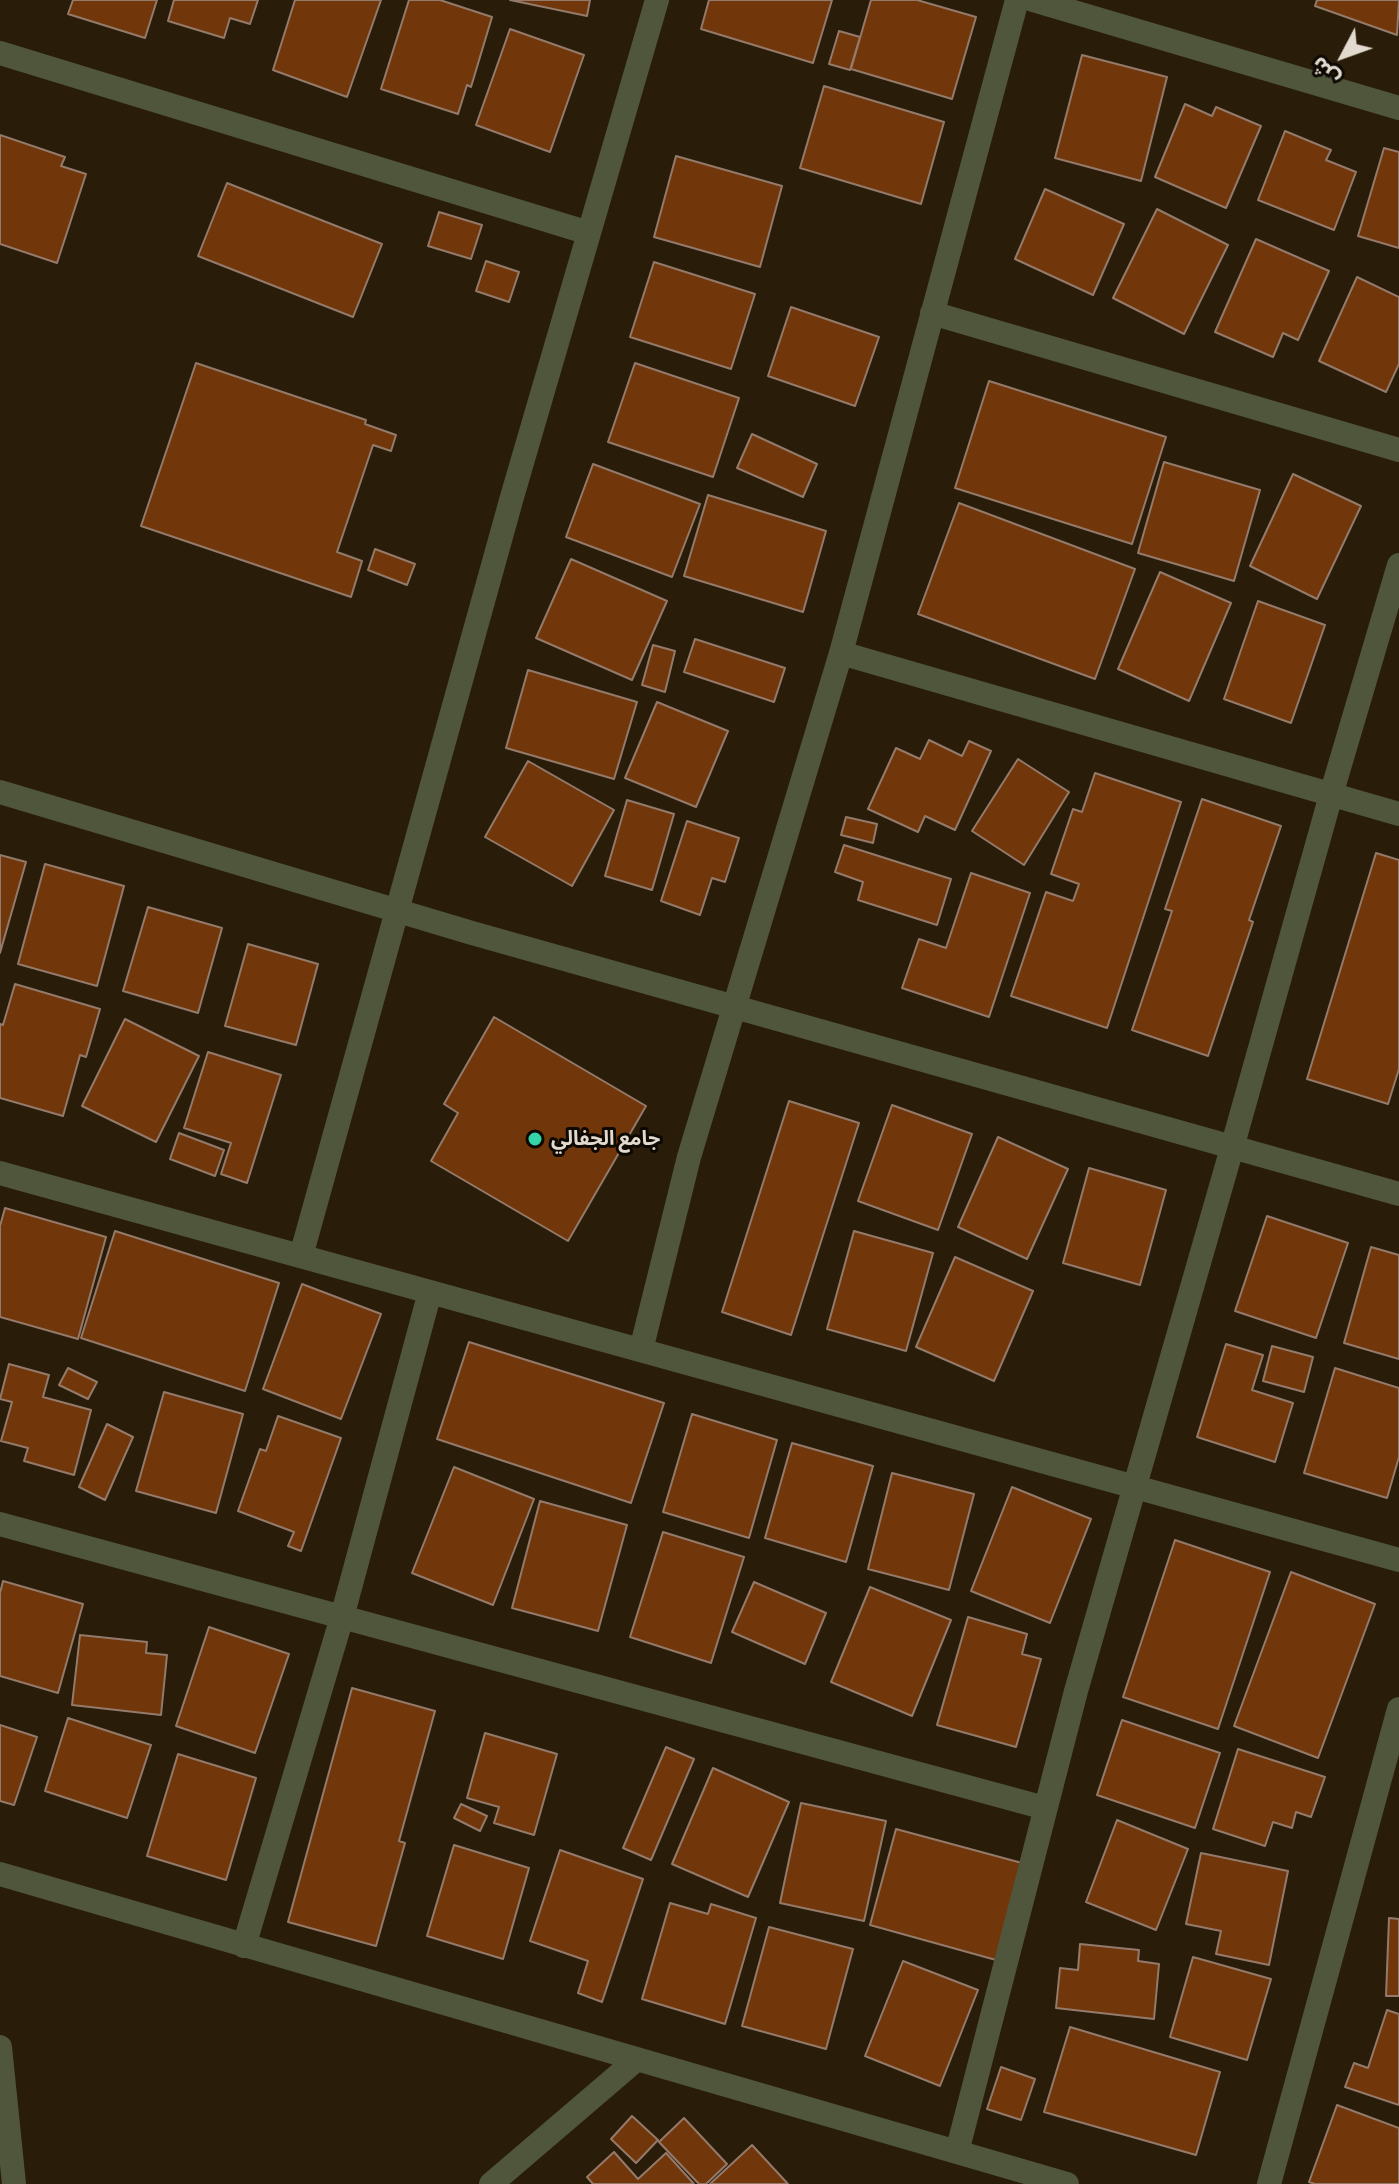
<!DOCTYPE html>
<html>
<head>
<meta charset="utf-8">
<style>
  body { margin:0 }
  #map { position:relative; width:1399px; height:2184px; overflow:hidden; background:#291c08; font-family:"PT Sans Narrow","Noto Sans Arabic",sans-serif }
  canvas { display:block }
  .north { position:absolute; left:1303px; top:16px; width:80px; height:80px; -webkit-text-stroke:6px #0d0802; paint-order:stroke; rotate:229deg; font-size:22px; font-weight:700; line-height:32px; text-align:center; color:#e2dace }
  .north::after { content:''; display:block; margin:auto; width:28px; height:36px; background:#e2dace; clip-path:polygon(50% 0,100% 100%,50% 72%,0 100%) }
</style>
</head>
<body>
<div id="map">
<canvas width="1399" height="2184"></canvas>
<div class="north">ش</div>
</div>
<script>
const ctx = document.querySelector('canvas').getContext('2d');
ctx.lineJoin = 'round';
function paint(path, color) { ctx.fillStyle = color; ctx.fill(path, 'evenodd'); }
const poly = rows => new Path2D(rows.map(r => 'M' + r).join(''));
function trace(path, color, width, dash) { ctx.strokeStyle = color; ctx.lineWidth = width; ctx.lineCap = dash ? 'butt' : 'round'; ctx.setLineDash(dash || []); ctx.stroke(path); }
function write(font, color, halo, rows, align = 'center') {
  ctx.font = font + ' "PT Sans Narrow","Noto Sans Arabic",sans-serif'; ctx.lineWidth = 6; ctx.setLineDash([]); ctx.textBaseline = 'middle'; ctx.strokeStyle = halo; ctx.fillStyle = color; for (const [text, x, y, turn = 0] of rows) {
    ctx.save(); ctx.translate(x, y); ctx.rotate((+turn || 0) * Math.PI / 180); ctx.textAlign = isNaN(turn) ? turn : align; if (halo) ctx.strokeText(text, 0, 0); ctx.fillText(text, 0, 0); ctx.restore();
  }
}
const building = poly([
  [73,0,157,0,145,38,68,14,73,0],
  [174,0,258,0,250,24,230,18,224,38,168,21,174,0],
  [295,0,381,0,347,97,273,70,295,0],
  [409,0,440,0,492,17,471,87,467,85,458,114,381,89,409,0],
  [510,0,590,0,587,16,510,0],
  [709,0,832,0,813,63,701,29,709,0],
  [871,0,917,0,976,17,952,99,851,69,871,0],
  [1317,0,1399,0,1397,35,1315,6,1317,0],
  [510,29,584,55,550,152,476,125,510,29],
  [839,31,860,37,850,70,829,64,839,31],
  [1082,55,1167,77,1141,181,1055,158,1082,55],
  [824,86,944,122,921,204,800,168,824,86],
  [1185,104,1212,116,1216,107,1261,126,1226,208,1155,177,1185,104],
  [1285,131,1331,150,1326,160,1356,172,1334,230,1258,200,1285,131],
  [0,135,65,157,61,166,86,174,57,263,0,244,0,135],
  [1384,148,1399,152,1399,248,1358,236,1384,148],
  [676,156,782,186,760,267,654,237,676,156],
  [227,183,382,244,353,317,198,256,227,183],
  [1045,189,1124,224,1093,295,1015,259,1045,189],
  [1157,209,1228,245,1184,334,1113,298,1157,209],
  [439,212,482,225,471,259,428,246,439,212],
  [1256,239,1329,271,1298,340,1283,333,1273,357,1215,332,1256,239],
  [486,261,519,272,509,302,476,291,486,261],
  [654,262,755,294,731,369,630,337,654,262],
  [1357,277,1399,297,1399,364,1386,392,1319,361,1357,277],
  [791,307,879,337,855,406,768,376,791,307],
  [196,363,366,420,365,424,396,435,391,451,373,445,337,552,362,561,351,597,141,526,196,363],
  [635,363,739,398,713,477,608,442,635,363],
  [989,381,1166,437,1132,544,955,488,989,381],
  [752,434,817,464,803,497,737,468,752,434],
  [1164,462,1260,490,1234,581,1138,553,1164,462],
  [593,464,700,504,672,577,566,537,593,464],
  [1293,474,1361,506,1317,599,1250,566,1293,474],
  [708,495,826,531,803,612,684,576,708,495],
  [959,503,1135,569,1095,679,918,614,959,503],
  [375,549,415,564,407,585,368,570,375,549],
  [571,559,667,601,632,680,536,638,571,559],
  [1160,572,1231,603,1189,701,1118,669,1160,572],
  [1258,601,1325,625,1291,723,1224,699,1258,601],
  [695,639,785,668,774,702,684,672,695,639],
  [653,645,675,651,665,692,642,685,653,645],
  [528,670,637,702,614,779,506,748,528,670],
  [657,702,728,731,696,807,625,778,657,702],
  [929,740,962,756,969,741,991,751,955,830,925,816,918,832,868,809,896,748,920,759,929,740],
  [1018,759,1069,792,1024,865,972,831,1018,759],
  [528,761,614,810,572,886,485,837,528,761],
  [1095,773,1181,802,1107,1028,1011,996,1046,892,1073,901,1079,884,1051,874,1073,809,1082,812,1095,773],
  [1202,799,1281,826,1249,920,1253,922,1208,1056,1132,1030,1172,911,1165,909,1202,799],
  [627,800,674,814,652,890,605,876,627,800],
  [846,817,877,824,873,843,841,835,846,817],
  [687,821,739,838,725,882,712,878,700,915,661,901,687,821],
  [844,845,951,879,937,925,858,900,863,882,835,872,844,845],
  [1376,853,1399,860,1399,1069,1388,1104,1307,1079,1376,853],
  [0,855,26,862,0,953,0,855],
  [45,864,124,886,97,986,18,964,45,864],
  [971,873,1030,893,989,1017,902,988,919,939,946,948,971,873],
  [148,907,222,928,198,1013,123,991,148,907],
  [248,944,318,964,296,1045,225,1026,248,944],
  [15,984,100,1009,86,1057,80,1055,63,1116,0,1098,0,1024,3,1025,15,984],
  [494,1017,646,1106,568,1241,431,1161,458,1113,444,1104,494,1017],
  [125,1019,199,1056,156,1142,82,1106,125,1019],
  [208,1052,281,1075,247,1183,221,1174,231,1143,184,1128,208,1052],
  [789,1101,859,1123,791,1335,722,1312,789,1101],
  [892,1105,972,1134,938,1230,858,1201,892,1105],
  [179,1133,224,1150,215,1176,170,1159,179,1133],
  [998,1137,1068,1169,1027,1259,958,1227,998,1137],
  [1089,1168,1166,1190,1140,1285,1063,1263,1089,1168],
  [5,1208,106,1237,78,1339,0,1317,0,1226,5,1208],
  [1267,1216,1348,1243,1316,1338,1235,1311,1267,1216],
  [115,1231,279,1283,245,1391,81,1338,115,1231],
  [854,1231,933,1253,906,1351,827,1329,854,1231],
  [1371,1247,1399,1255,1399,1359,1344,1343,1371,1247],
  [955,1257,1033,1291,994,1381,916,1347,955,1257],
  [302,1284,381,1314,341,1419,263,1389,302,1284],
  [469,1342,664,1403,631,1503,437,1439,469,1342],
  [1226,1344,1263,1355,1252,1390,1293,1403,1275,1462,1197,1437,1226,1344],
  [1272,1346,1313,1357,1304,1392,1263,1381,1272,1346],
  [9,1364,49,1375,43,1397,91,1410,74,1475,24,1461,28,1448,1,1441,12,1402,0,1399,9,1364],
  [68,1368,97,1382,88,1399,59,1385,68,1368],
  [1335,1368,1399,1388,1399,1457,1387,1498,1304,1473,1335,1368],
  [164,1392,243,1414,216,1513,136,1491,164,1392],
  [692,1414,777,1440,749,1538,663,1512,692,1414],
  [278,1416,341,1438,301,1551,288,1546,294,1532,238,1511,260,1449,266,1451,278,1416],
  [107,1424,133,1437,105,1500,79,1487,107,1424],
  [792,1443,873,1466,846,1562,765,1538,792,1443],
  [454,1467,534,1499,493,1605,412,1573,454,1467],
  [892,1473,974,1494,949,1590,868,1569,892,1473],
  [1012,1487,1091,1519,1050,1623,971,1591,1012,1487],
  [540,1501,627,1525,598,1631,512,1608,540,1501],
  [663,1532,744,1557,711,1663,630,1637,663,1532],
  [1175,1540,1270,1572,1218,1729,1123,1697,1175,1540],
  [1291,1572,1375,1604,1318,1758,1234,1726,1291,1572],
  [3,1581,83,1604,58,1693,0,1676,0,1593,3,1581],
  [754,1582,826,1613,805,1664,732,1632,754,1582],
  [870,1587,951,1620,912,1716,831,1682,870,1587],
  [968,1617,1027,1634,1022,1654,1041,1659,1016,1747,937,1725,968,1617],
  [209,1627,289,1654,255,1753,176,1726,209,1627],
  [80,1635,147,1642,146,1653,167,1655,161,1715,72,1705,80,1635],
  [352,1688,435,1711,399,1841,405,1843,376,1946,288,1922,352,1688],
  [68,1718,151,1745,127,1818,45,1791,68,1718],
  [1122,1720,1220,1753,1195,1828,1097,1795,1122,1720],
  [0,1725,37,1737,14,1805,0,1801,0,1725],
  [485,1733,557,1754,534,1835,494,1823,499,1807,467,1798,485,1733],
  [666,1747,694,1759,651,1860,623,1848,666,1747],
  [1238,1749,1325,1777,1311,1817,1296,1812,1292,1828,1273,1822,1265,1846,1213,1829,1238,1749],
  [178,1754,256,1778,226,1880,147,1856,178,1754],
  [713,1768,789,1802,748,1897,672,1864,713,1768],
  [801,1803,886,1821,864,1921,780,1903,801,1803],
  [461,1804,487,1816,480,1831,454,1818,461,1804],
  [1117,1820,1188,1849,1156,1930,1086,1902,1117,1820],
  [896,1829,1022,1863,996,1960,870,1925,896,1829],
  [454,1845,529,1868,503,1959,427,1936,454,1845],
  [560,1850,643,1879,602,2002,578,1993,588,1961,530,1941,560,1850],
  [1201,1853,1288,1871,1269,1965,1216,1954,1221,1931,1186,1924,1201,1853],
  [670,1903,708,1914,711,1904,756,1918,725,2024,642,1999,670,1903],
  [1389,1918,1399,1919,1399,1996,1386,1996,1389,1918],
  [769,1927,853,1949,826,2049,742,2026,769,1927],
  [1080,1944,1139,1950,1138,1961,1159,1964,1154,2019,1056,2008,1060,1968,1078,1970,1080,1944],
  [1193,1957,1271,1979,1247,2060,1170,2037,1193,1957],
  [903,1961,978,1990,940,2086,865,2056,903,1961],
  [1387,2010,1399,2014,1399,2105,1345,2087,1354,2063,1368,2068,1387,2010],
  [1070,2027,1220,2072,1196,2155,1044,2112,1070,2027],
  [1001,2067,1035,2079,1021,2120,987,2109,1001,2067],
  [1337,2105,1399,2128,1399,2184,1315,2184,1309,2182,1337,2105],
  [632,2116,658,2140,636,2163,611,2139,632,2116],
  [684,2118,727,2164,706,2184,699,2184,659,2142,684,2118],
  [752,2145,788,2184,710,2184,752,2145],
  [614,2152,638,2179,666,2153,694,2184,593,2184,587,2177,614,2152]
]);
paint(building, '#713609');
trace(building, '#937a6b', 2);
trace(poly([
  [1033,0,1399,108],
  [0,53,589,233],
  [932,313,1399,450],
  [841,653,1399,814],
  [0,792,472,933,1399,1194],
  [0,1173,1399,1560],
  [301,1256,512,497,657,0],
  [641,1350,689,1157,841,653,1017,0],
  [0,1524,1045,1808],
  [0,1874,1067,2184],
  [244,1946,342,1617,430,1292],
  [0,2047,14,2184],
  [957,2152,1076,1691,1232,1148,1331,795,1399,565],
  [491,2184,636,2060],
  [1269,2184,1399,1709]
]), '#4f563b', 24);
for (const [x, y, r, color] of [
  [535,1139,8,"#34d4a8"]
]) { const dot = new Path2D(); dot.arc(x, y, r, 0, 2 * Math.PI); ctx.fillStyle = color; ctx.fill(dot); trace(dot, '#0d0802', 3); }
write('bold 20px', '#e2dace', '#0d0802', [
  ["جامع الجفالي",551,1139]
], 'left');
</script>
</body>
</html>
